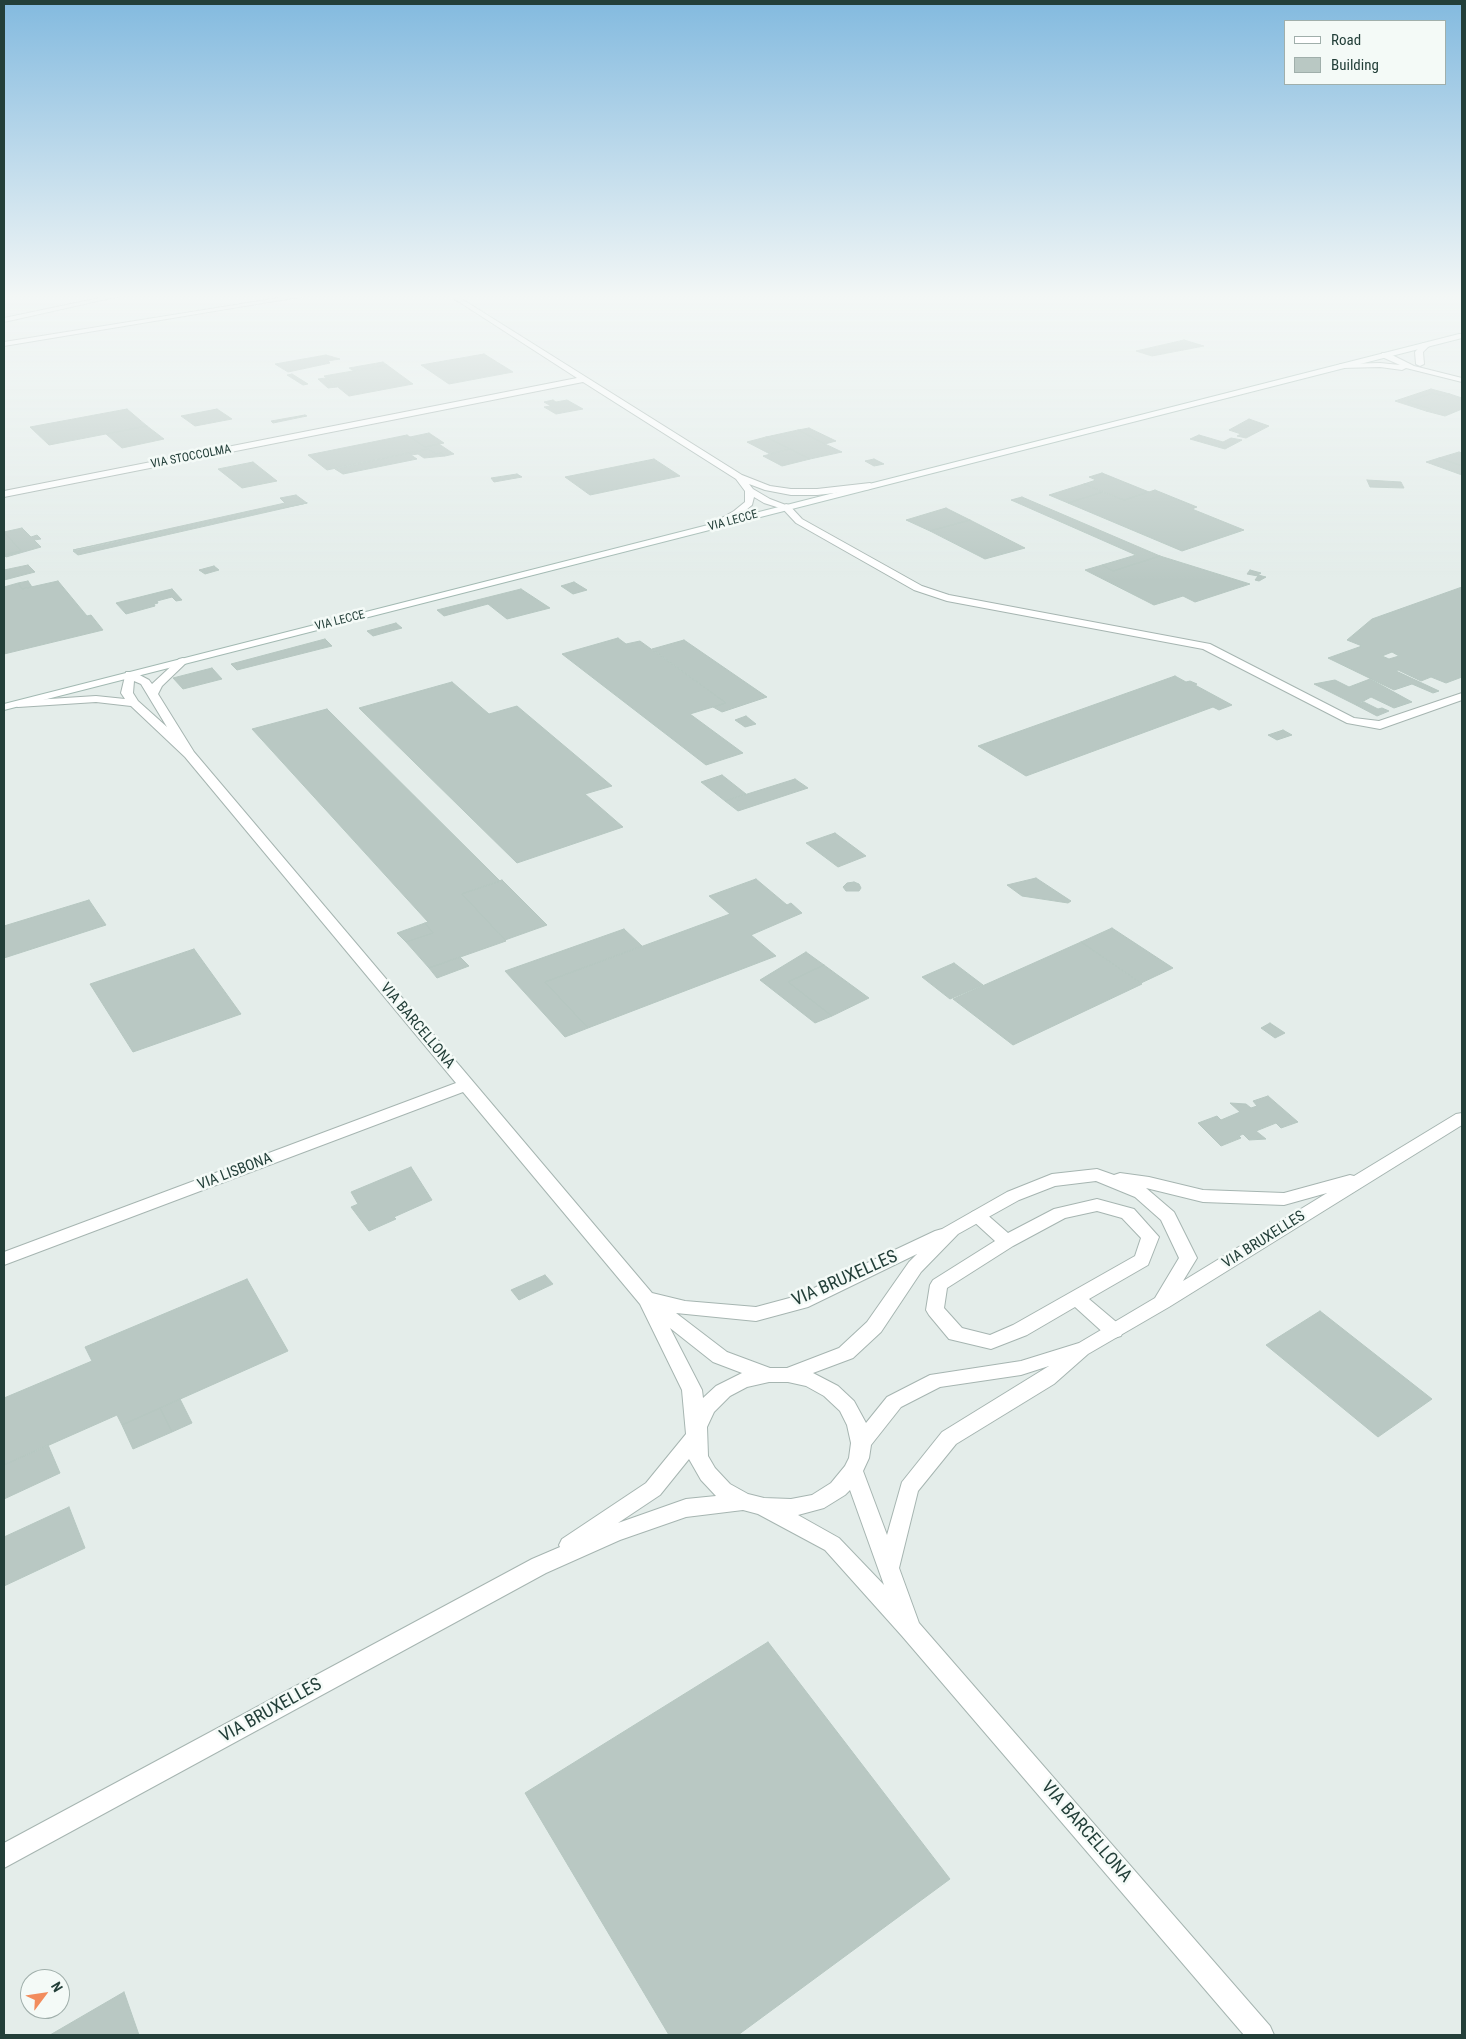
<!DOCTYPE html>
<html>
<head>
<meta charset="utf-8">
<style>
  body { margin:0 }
  #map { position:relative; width:1466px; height:2039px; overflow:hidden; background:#e4edea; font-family:"Roboto Condensed",sans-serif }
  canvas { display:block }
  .frame { position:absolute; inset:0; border:5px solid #233f39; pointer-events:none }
  .legend { position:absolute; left:1284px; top:20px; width:162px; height:65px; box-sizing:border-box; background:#f4faf7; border:1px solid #a0afab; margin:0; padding:6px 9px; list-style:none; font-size:15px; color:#233f39 }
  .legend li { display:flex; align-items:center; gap:10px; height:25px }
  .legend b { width:25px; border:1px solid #a0afab }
  .north { position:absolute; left:20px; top:1969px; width:50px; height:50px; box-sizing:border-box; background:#f4faf7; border:1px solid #a0afab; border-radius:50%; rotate:59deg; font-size:14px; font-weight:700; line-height:20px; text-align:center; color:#233f39 }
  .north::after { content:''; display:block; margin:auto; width:18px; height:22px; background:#f28c5d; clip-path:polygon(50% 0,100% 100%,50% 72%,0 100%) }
</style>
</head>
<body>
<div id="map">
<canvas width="1466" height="2039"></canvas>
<div class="frame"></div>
<ul class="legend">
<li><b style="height:6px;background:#fff"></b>Road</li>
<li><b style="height:14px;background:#b9c8c3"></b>Building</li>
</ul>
<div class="north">N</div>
</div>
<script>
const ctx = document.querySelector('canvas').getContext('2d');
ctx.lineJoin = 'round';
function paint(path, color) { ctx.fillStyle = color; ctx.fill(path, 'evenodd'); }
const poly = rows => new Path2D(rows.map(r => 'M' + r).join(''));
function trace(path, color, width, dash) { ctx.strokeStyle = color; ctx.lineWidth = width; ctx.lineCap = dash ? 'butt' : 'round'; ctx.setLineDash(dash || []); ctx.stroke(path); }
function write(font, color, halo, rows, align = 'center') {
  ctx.font = font + ' "Roboto Condensed",sans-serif'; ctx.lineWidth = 5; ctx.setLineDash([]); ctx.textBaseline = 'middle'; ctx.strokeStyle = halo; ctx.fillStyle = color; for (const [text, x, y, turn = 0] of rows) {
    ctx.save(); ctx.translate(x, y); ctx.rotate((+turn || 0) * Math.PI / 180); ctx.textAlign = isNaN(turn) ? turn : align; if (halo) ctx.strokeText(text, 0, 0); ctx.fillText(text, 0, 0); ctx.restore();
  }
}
const building = poly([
  [1184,340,1204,346,1152,356,1136,351,1184,340],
  [484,354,513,372,449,384,421,365,484,354],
  [326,355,340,359,328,361,330,363,288,372,275,364,326,355],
  [383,362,387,365,354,371,349,368,383,362],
  [387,365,413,384,349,396,324,376,387,365],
  [292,374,308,384,303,385,287,375,292,374],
  [326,378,337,387,328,388,318,379,326,378],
  [1431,389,1450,394,1444,396,1432,393,1407,402,1431,409,1426,411,1395,401,1431,389],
  [1432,393,1444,396,1450,394,1462,398,1462,409,1445,416,1426,411,1431,409,1407,402,1432,393],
  [553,400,556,402,567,400,583,409,556,414,544,407,551,406,544,402,553,400],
  [127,409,147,426,49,445,30,427,127,409],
  [217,409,232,419,195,426,181,416,217,409],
  [305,415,307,416,273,423,271,421,305,415],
  [1249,419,1269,426,1246,438,1237,436,1241,434,1229,430,1249,419],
  [147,426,164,439,122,448,106,434,147,426],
  [809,428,836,441,825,444,798,430,809,428],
  [798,430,825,444,842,452,810,459,766,437,798,430],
  [429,433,444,443,425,447,410,437,429,433],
  [407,435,428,449,327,470,308,455,407,435],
  [1199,435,1223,442,1231,438,1242,440,1225,449,1190,439,1199,435],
  [766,437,790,449,770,454,747,442,766,437],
  [439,444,454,454,445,456,441,453,436,454,425,447,439,444],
  [428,449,436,454,441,453,445,456,424,458,418,454,411,455,417,459,343,474,335,469,428,449],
  [790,449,810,459,782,466,763,456,790,449],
  [1459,452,1462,453,1462,466,1439,458,1459,452],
  [1439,458,1462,466,1462,475,1426,462,1439,458],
  [654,459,680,476,590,495,565,477,654,459],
  [874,459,884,464,874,466,865,461,874,459],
  [253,462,277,481,242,488,218,469,253,462],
  [1102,473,1149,492,1124,500,1084,484,1096,480,1089,477,1102,473],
  [517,474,522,477,494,482,491,478,517,474],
  [1367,480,1401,482,1404,488,1370,487,1367,480],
  [1084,484,1103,492,1068,503,1049,495,1084,484],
  [1155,490,1197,507,1192,509,1244,530,1182,551,1068,503,1103,492,1124,500,1155,490],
  [296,495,307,503,73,550,285,503,280,498,296,495],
  [1022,497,1160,556,1113,571,1102,565,1136,555,1011,500,1022,497],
  [307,503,78,555,73,551,307,503],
  [946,508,970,520,930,531,906,520,946,508],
  [970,520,1025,548,985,559,930,531,970,520],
  [22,528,31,537,37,535,41,539,34,540,41,547,6,557,4,555,21,551,4,532,22,528],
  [4,532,21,551,4,555,4,532],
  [1160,556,1250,584,1195,602,1183,596,1154,605,1085,570,1102,565,1113,571,1160,556],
  [28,565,35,572,4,580,4,570,28,565],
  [214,566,219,570,205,574,199,570,214,566],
  [1250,570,1261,573,1258,575,1266,577,1259,581,1255,580,1258,576,1247,574,1250,570],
  [28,581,32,587,22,589,18,583,28,581],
  [58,581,87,616,91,615,103,630,4,654,4,587,18,583,22,589,58,581],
  [574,582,587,590,573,594,561,586,574,582],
  [1462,587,1462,677,1446,683,1431,677,1421,681,1398,670,1396,671,1439,691,1433,693,1412,684,1394,690,1328,658,1362,646,1347,640,1372,619,1462,587],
  [1392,652,1399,656,1389,659,1382,656,1392,652],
  [172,589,182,600,176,601,172,597,157,601,158,603,154,604,155,606,126,614,116,603,172,589],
  [521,589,550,608,507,619,488,604,444,616,437,610,521,589],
  [396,623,402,628,373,636,367,631,396,623],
  [618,638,626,644,640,641,726,703,690,714,743,753,706,765,562,654,618,638],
  [325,639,332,646,237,670,231,664,325,639],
  [684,640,767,697,722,712,713,707,726,703,652,649,684,640],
  [212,668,222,679,183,689,173,678,212,668],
  [1175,676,1186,682,1190,681,1197,684,1195,685,1232,705,1219,710,1213,707,1026,776,978,746,1175,676],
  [1370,679,1412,702,1394,708,1371,697,1356,705,1314,684,1335,680,1349,687,1370,679],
  [452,682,489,714,517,706,612,786,585,794,623,827,517,863,359,708,452,682],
  [1364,702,1378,709,1382,708,1389,711,1377,716,1356,705,1364,702],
  [327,709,500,881,462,894,506,941,429,968,406,942,433,933,425,923,428,922,252,729,327,709],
  [746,716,756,724,745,727,735,720,746,716],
  [1283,730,1292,735,1277,740,1268,735,1283,730],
  [722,775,746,794,725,801,701,782,722,775],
  [795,779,808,788,738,811,725,801,795,779],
  [835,833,866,856,838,867,806,843,835,833],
  [1036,878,1071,901,1068,903,1022,896,1007,885,1036,878],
  [756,879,787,905,791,903,802,913,751,935,776,956,588,1028,545,982,730,914,709,896,756,879],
  [502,880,547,925,505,940,462,894,502,880],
  [854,882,859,884,861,888,859,891,846,891,843,887,847,883,854,882],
  [89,900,106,925,4,958,4,926,89,900],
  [425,923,433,933,406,942,397,933,425,923],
  [1112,928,1173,968,1141,983,1081,942,1112,928],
  [624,929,642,946,545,982,588,1028,565,1037,505,971,624,929],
  [1081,942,1142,984,1013,1045,953,999,1081,942],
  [194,949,241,1014,133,1052,90,984,194,949],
  [806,952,824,965,788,982,832,1016,815,1023,760,980,806,952],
  [460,957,469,966,437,978,429,968,460,957],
  [954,963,983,985,950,999,922,977,954,963],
  [824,965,869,998,832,1016,788,982,824,965],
  [1270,1023,1285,1033,1275,1038,1261,1028,1270,1023],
  [1268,1096,1298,1122,1281,1128,1276,1123,1256,1131,1266,1139,1249,1140,1243,1134,1239,1136,1241,1138,1221,1146,1198,1123,1217,1116,1221,1120,1240,1112,1230,1103,1246,1104,1251,1108,1257,1106,1253,1101,1268,1096],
  [411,1167,432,1200,394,1217,396,1219,369,1231,351,1207,358,1204,351,1192,411,1167],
  [545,1275,553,1284,519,1300,511,1290,545,1275],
  [247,1279,288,1351,122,1425,117,1415,4,1465,4,1398,92,1361,85,1347,247,1279],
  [1320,1311,1432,1399,1378,1437,1266,1345,1320,1311],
  [180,1399,192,1423,172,1432,160,1408,180,1399],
  [160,1408,172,1432,133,1449,122,1425,160,1408],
  [48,1445,60,1473,4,1499,4,1465,48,1445],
  [69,1507,85,1548,4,1586,4,1537,69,1507],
  [768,1642,950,1879,738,2035,669,2035,525,1793,768,1642],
  [124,1992,139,2035,50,2035,124,1992]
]);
paint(building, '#b9c8c3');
trace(building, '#b6c7c1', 1);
const service = poly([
  [786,504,789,505,802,519,922,586,949,595,1210,644,1354,718,1379,721,1462,693,1462,700,1380,729,1347,723,1203,649,947,601,914,590,796,523,781,507,786,504],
  [1097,1199,1134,1209,1159,1237,1148,1265,1089,1299,1121,1326,1123,1331,1121,1336,1114,1338,1107,1336,1075,1307,1027,1335,991,1349,949,1339,929,1315,926,1310,930,1285,933,1280,995,1241,972,1220,969,1216,972,1212,978,1210,984,1212,1008,1233,1054,1209,1097,1199],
  [1097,1211,1122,1218,1141,1238,1135,1256,1013,1325,990,1335,962,1328,944,1308,947,1288,1013,1246,1065,1218,1097,1211]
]);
const minor = poly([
  [109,296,120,296,4,322,4,318,109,296],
  [291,296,305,296,4,346,4,342,291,296],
  [450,296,457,296,742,475,770,486,791,489,817,489,870,483,874,486,870,489,817,495,791,495,765,490,749,484,753,489,770,499,791,507,789,509,783,509,764,503,754,497,752,505,740,515,717,528,711,528,711,524,734,511,745,502,745,491,736,479,583,382,4,497,4,491,577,378,450,296],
  [1423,343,1430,345,1423,352,1424,364,1420,366,1416,364,1415,352,1423,343],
  [1382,353,1388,353,1414,366,1462,378,1462,382,1406,368,1402,370,1380,367,1341,368,1337,366,1341,364,1380,363,1400,365,1382,357,1382,353],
  [183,658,188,661,162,686,158,694,194,752,652,1293,685,1301,756,1307,797,1296,935,1231,942,1229,1007,1192,1052,1174,1097,1169,1114,1175,1120,1173,1149,1177,1203,1190,1284,1193,1350,1175,1354,1176,1456,1114,1462,1113,1462,1125,1169,1307,1088,1354,1054,1384,956,1444,918,1491,899,1568,919,1623,1270,2026,1274,2035,1244,2035,902,1636,825,1550,758,1514,743,1510,686,1517,620,1540,546,1573,4,1868,4,1843,532,1559,560,1547,559,1545,562,1539,646,1483,686,1434,682,1390,640,1304,463,1092,4,1265,4,1252,456,1083,185,757,131,706,96,702,18,707,12,704,18,701,96,696,125,699,121,693,126,672,134,672,149,680,152,684,179,659,183,658],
  [134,681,141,684,167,727,138,701,133,693,134,681],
  [1096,1181,1135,1197,1161,1220,1179,1258,1155,1298,1079,1343,1021,1361,930,1375,887,1397,866,1423,854,1401,838,1386,813,1373,853,1358,881,1332,921,1272,958,1234,1019,1200,1055,1186,1096,1181],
  [1146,1188,1203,1202,1284,1205,1327,1193,1183,1281,1197,1258,1174,1212,1146,1188],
  [917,1254,909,1262,867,1322,839,1348,787,1368,770,1368,727,1352,676,1313,756,1321,808,1307,917,1254],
  [670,1328,713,1362,742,1373,716,1386,703,1398,702,1390,670,1328],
  [1049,1366,942,1432,902,1482,887,1535,863,1471,869,1458,871,1445,901,1407,940,1387,1021,1375,1049,1366],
  [769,1382,788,1382,806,1386,824,1396,840,1411,847,1425,851,1443,849,1458,845,1466,831,1483,812,1495,791,1499,764,1498,748,1494,730,1484,715,1468,708,1456,707,1427,714,1412,730,1396,747,1387,769,1382],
  [689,1459,701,1480,716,1496,686,1499,618,1523,660,1495,689,1459],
  [850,1490,884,1585,839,1538,798,1515,824,1508,845,1495,850,1490]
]);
const secondary = poly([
  [1459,334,1462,334,1462,338,4,710,4,704,1459,334]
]);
trace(service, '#a6b5b1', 2);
trace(minor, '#a6b5b1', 2);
trace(secondary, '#a2b9b2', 2);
paint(service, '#fff');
paint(minor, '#fff');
paint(secondary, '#fff');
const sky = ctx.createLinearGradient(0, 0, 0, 581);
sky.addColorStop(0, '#83badf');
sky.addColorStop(0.51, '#f3f7f6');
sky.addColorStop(1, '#f3f7f600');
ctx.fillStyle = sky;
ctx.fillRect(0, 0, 1466, 581);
write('12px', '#233f39', '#f4faf7', [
  ["VIA STOCCOLMA",191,457,-11],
  ["VIA LECCE",733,521,-15],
  ["VIA LECCE",340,621,-14]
]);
write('15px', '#233f39', '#f4faf7', [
  ["VIA BARCELLONA",417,1026,50],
  ["VIA LISBONA",235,1172,-21],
  ["VIA BRUXELLES",1264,1240,-32]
]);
write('18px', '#233f39', '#f4faf7', [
  ["VIA BRUXELLES",845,1279,-24],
  ["VIA BRUXELLES",271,1711,-29],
  ["VIA BARCELLONA",1086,1832,49]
]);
</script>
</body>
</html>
